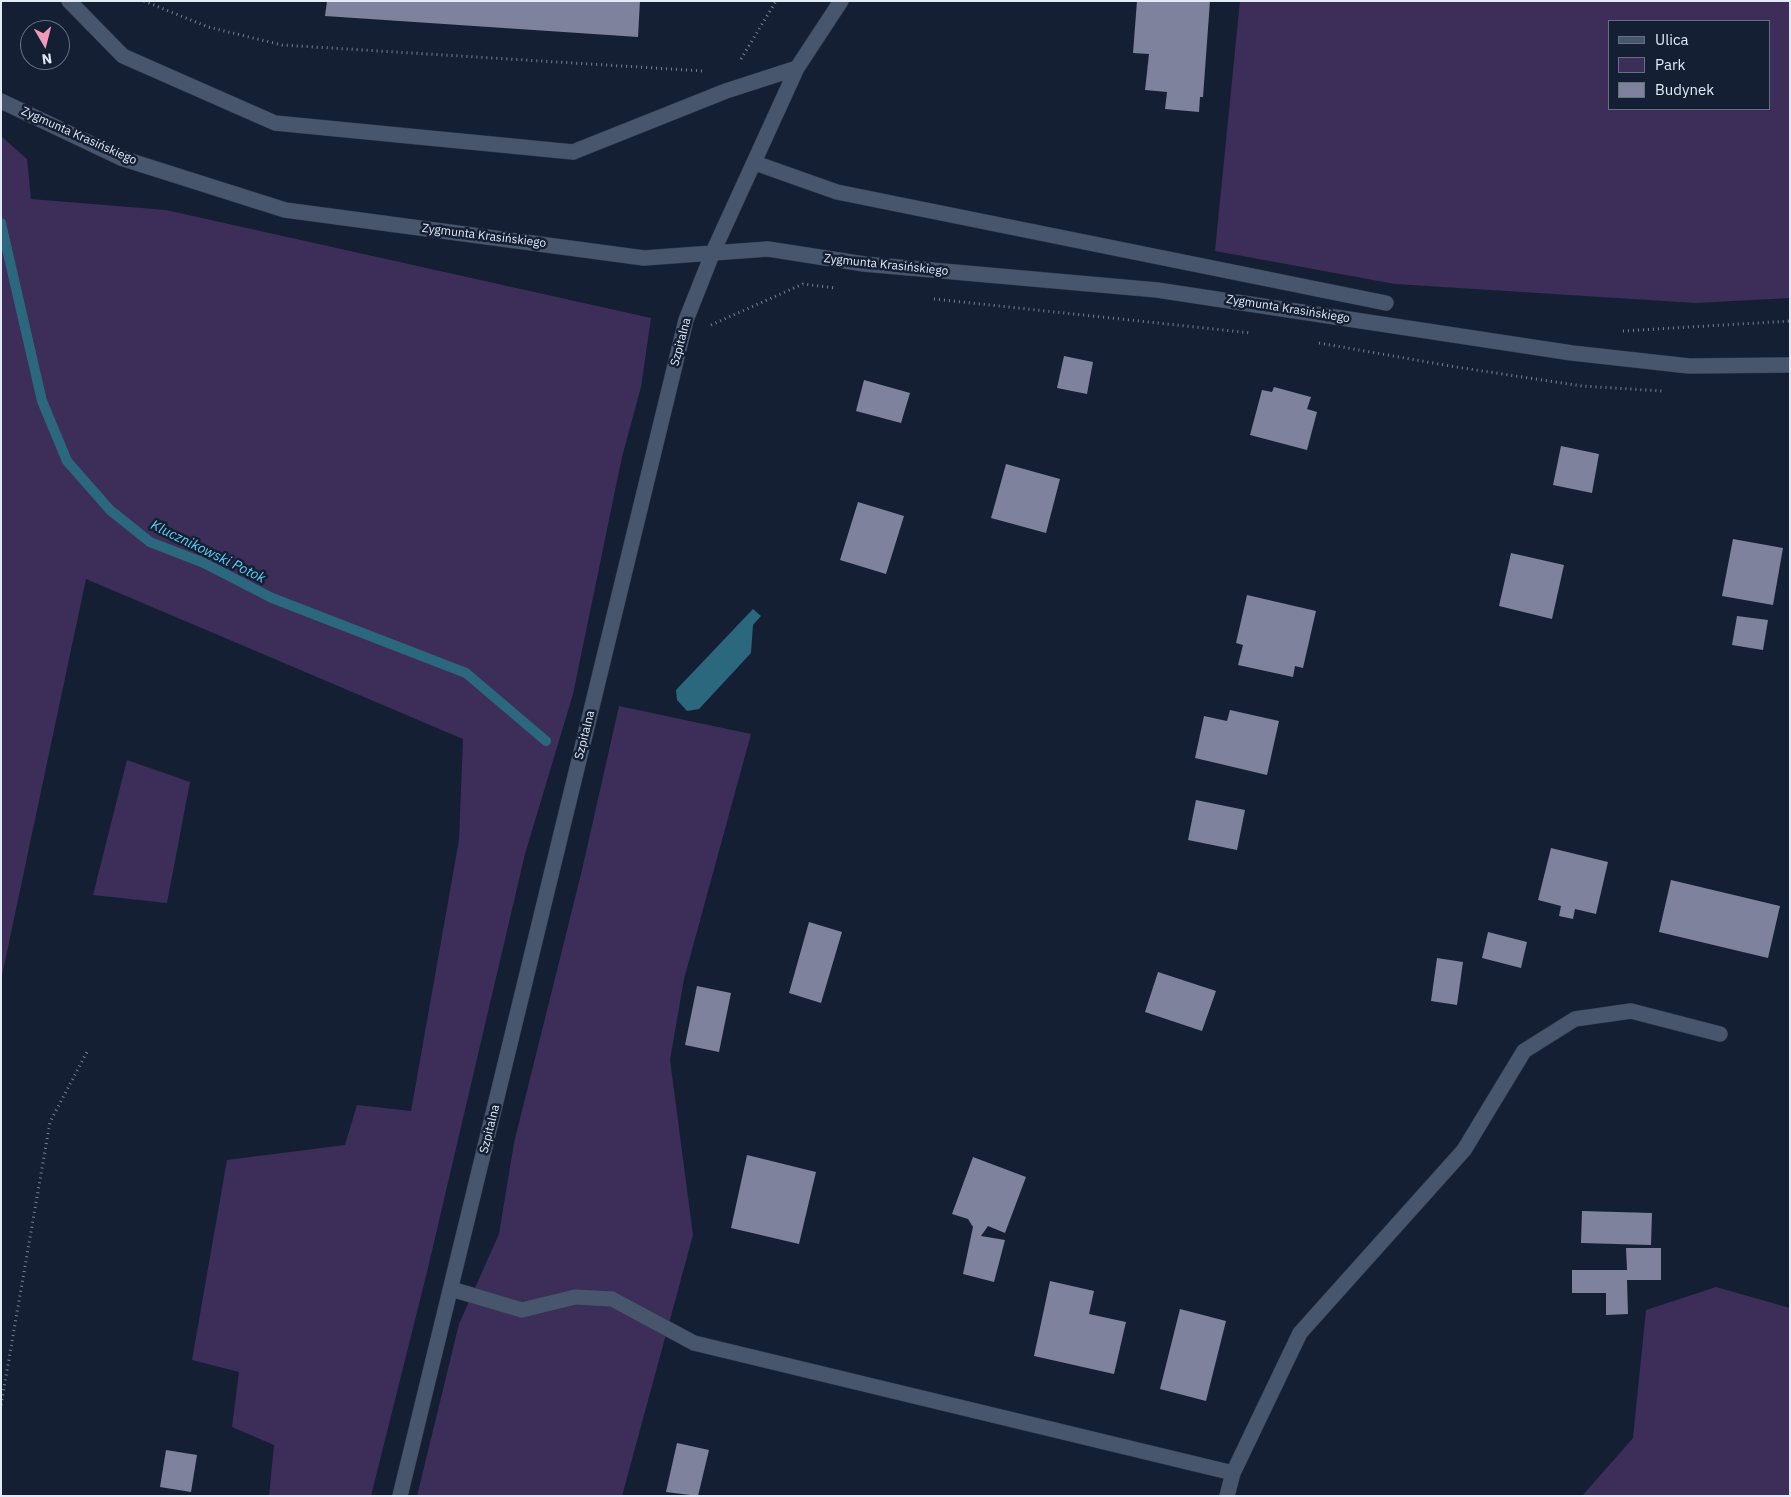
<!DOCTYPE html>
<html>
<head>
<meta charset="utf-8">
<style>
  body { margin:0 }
  #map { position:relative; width:1791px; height:1497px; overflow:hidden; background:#141f33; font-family:"IBM Plex Sans",sans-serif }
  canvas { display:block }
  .frame { position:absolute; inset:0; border:2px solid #e2eaf8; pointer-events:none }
  .legend { position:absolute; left:1608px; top:20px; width:162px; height:90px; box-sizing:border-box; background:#141f33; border:1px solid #667082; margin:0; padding:6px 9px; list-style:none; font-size:15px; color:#e2eaf8 }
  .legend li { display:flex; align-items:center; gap:10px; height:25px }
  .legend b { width:25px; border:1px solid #667082 }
  .north { position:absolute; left:20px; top:20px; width:50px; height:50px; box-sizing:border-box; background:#141f33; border:1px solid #667082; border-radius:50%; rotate:172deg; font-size:14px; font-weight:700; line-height:20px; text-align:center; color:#e2eaf8 }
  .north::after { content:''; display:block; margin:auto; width:18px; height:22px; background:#ef9ab9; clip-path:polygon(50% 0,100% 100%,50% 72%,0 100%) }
</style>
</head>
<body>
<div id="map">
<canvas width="1791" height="1497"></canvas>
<div class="frame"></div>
<ul class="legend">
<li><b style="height:6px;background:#48566d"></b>Ulica</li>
<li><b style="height:14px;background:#3d2d59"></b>Park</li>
<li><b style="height:14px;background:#7f829d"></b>Budynek</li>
</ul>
<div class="north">N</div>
</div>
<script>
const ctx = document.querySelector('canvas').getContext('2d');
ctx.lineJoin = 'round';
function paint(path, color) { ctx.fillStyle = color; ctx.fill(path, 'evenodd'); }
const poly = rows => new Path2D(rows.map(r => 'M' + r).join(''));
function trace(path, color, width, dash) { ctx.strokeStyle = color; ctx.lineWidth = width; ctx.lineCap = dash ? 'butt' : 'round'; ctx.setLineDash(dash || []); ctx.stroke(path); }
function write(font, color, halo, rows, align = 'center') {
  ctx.font = font + ' "IBM Plex Sans",sans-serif'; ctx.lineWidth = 5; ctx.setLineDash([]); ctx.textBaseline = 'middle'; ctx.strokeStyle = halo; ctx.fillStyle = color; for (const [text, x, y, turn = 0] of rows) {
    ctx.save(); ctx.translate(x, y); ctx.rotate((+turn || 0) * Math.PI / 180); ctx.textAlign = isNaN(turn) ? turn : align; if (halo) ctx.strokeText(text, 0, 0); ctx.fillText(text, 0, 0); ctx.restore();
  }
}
paint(poly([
  [1240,1,1790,1,1790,298,1696,303,1395,284,1215,251],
  [1610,21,1770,21,1770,109,1610,109],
  [1,136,27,159,31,199,166,210,651,318,641,387,622,457,573,694,525,854,427,1272,371,1496,269,1496,274,1445,232,1427,239,1372,192,1360,227,1160,345,1145,357,1105,411,1111,459,840,463,739,86,579,1,980],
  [619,706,751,734,684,979,670,1060,693,1235,622,1496,417,1496,459,1324,499,1234,514,1143,582,870],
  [127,760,190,782,167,903,93,895],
  [1716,1287,1790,1308,1790,1496,1582,1496,1633,1438,1646,1310]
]), '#3d2d59');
paint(poly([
  [753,609,761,616,753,625,751,653,699,709,687,711,677,700,676,690]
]), '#2b687d');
trace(poly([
  [1,223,42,401,67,461,110,510,150,542,204,563,272,598,466,673,546,741]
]), '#2b687d', 10);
paint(poly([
  [327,1,640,1,638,37,325,16],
  [1137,1,1210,1,1203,97,1200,97,1199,112,1165,109,1167,92,1145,90,1149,54,1133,53],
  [1064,356,1093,362,1087,394,1057,388],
  [864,380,910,393,901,423,856,411],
  [1274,387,1311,397,1307,409,1317,412,1307,450,1250,435,1262,390,1272,392],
  [1561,446,1599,454,1592,493,1553,485],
  [1006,464,1060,479,1046,533,991,518],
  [858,502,904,516,886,574,840,560],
  [1733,539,1783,548,1773,605,1722,596],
  [1511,553,1564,565,1552,619,1499,606],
  [1247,595,1316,611,1303,668,1295,666,1293,677,1238,665,1243,645,1236,643],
  [1737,616,1768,620,1763,650,1732,645],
  [1230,710,1279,721,1267,775,1195,758,1204,716,1227,721],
  [1196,800,1245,810,1237,850,1188,840],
  [1551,848,1608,862,1596,914,1575,909,1573,919,1559,916,1561,906,1538,900],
  [1671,880,1780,906,1768,958,1659,932],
  [809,922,842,932,821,1003,789,993],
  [1488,932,1527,942,1521,968,1482,958],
  [1437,958,1463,962,1457,1005,1431,1001],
  [1158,972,1216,991,1202,1031,1145,1012],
  [697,986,731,993,719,1052,685,1045],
  [747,1155,816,1172,799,1244,731,1228],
  [973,1157,1026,1177,1005,1233,988,1226,981,1236,1005,1240,994,1282,963,1274,973,1227,968,1219,952,1214],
  [1582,1211,1652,1213,1651,1245,1581,1243],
  [1626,1248,1661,1248,1661,1280,1627,1280,1628,1314,1606,1315,1606,1293,1572,1293,1572,1270,1627,1270],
  [1050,1281,1094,1291,1089,1314,1126,1322,1114,1374,1034,1356],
  [1180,1309,1226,1321,1206,1401,1160,1389],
  [677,1443,709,1450,698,1496,666,1492],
  [166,1450,197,1455,191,1492,160,1487]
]), '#7f829d');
const minor = poly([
  [69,1,123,56,275,123,573,152,726,91,797,68],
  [1,101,121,158,285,210,644,258,768,249,864,264,1157,290,1572,353,1689,366,1790,365],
  [755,163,837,192,1386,303],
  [451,1289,522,1310,575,1297,612,1299,694,1343,1233,1473],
  [400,1496,686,320,713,252,797,68,841,1],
  [1227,1496,1233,1473,1300,1333,1464,1150,1524,1051,1575,1019,1631,1011,1720,1034]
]);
trace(minor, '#333a4b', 16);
trace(poly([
  [144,1,208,27,282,45,703,71],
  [741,59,776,1],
  [934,299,1251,333],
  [711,325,803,284,836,288],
  [1623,331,1790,321],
  [1319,343,1456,367,1582,386,1662,391],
  [1,1405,50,1122,88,1050]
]), '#768091', 3, [1, 4]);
trace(minor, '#48566d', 15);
write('12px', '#e2eaf8', '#141f33', [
  ["Zygmunta Krasińskiego",79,136,24],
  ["Zygmunta Krasińskiego",484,236,7],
  ["Zygmunta Krasińskiego",886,265,6],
  ["Zygmunta Krasińskiego",1288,309,9],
  ["Szpitalna",681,342,-75],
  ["Szpitalna",585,735,-76],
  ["Szpitalna",490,1129,-76]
]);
write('italic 14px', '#5cd1f8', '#141f33', [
  ["Klucznikowski Potok",208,552,26]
]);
</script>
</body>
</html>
